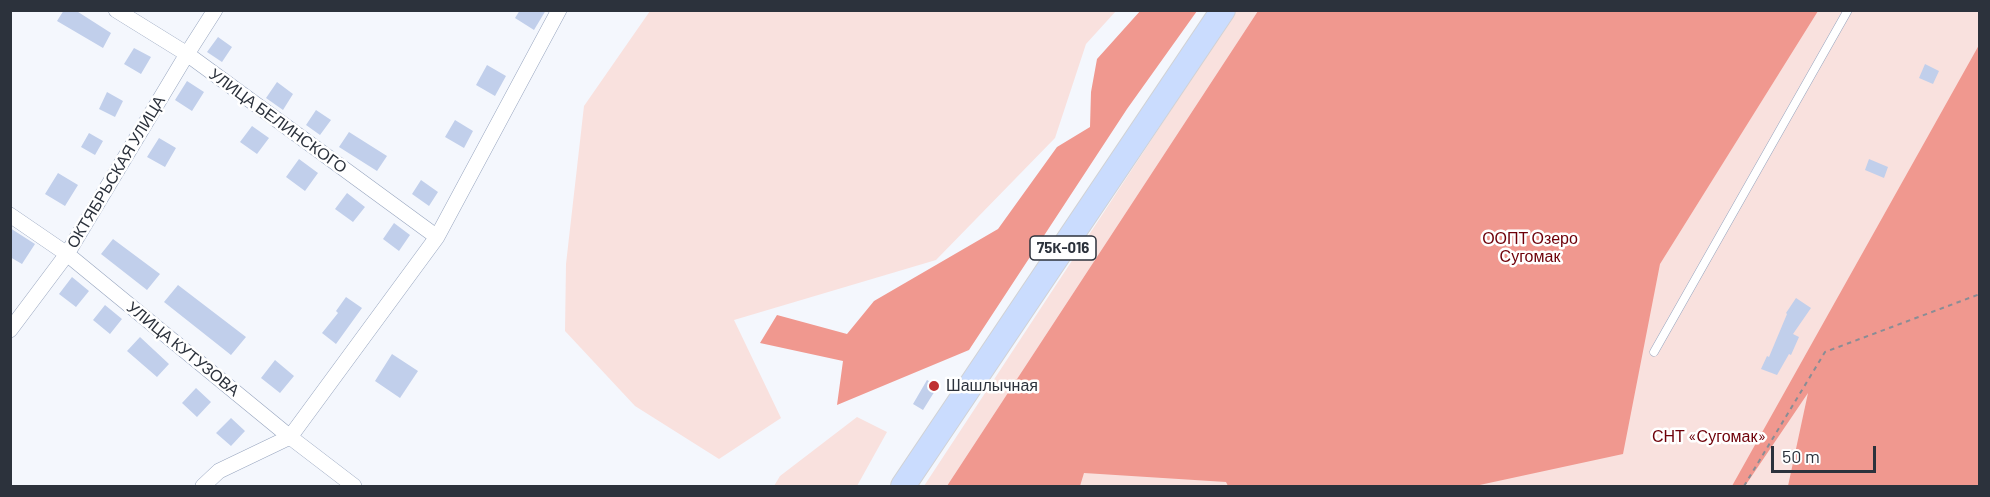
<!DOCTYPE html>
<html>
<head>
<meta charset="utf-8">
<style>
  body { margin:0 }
  #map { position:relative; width:1990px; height:497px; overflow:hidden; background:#f4f7fd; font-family:Barlow,sans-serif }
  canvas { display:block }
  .frame { position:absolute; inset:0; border:12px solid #2c323c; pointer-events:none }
  .scale { position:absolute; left:1771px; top:446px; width:105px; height:27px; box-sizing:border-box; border:3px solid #2c323c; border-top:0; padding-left:8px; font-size:18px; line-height:21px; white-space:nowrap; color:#2c323c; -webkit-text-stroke:4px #fff; paint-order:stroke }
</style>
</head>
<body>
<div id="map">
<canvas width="1990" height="497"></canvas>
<div class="frame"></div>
<div class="scale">50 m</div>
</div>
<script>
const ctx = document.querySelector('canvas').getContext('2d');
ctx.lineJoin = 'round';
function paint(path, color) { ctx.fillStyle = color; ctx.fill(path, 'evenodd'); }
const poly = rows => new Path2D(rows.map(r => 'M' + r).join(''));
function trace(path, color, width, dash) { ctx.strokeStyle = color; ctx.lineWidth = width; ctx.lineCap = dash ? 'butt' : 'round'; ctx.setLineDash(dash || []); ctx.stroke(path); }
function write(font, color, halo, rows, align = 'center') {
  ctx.font = font + ' Barlow,sans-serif'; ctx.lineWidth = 5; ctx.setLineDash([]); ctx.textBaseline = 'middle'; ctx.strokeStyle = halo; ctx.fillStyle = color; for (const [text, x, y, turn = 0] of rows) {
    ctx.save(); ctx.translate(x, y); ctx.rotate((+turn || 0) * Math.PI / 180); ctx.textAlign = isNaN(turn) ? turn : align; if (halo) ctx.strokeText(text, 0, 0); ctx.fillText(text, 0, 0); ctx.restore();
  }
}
paint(poly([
  [650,11,650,10,1116,11,1086,44,1055,138,936,260,734,320,781,418,719,459,635,406,565,331,566,264,584,106],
  [1236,11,1979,11,1979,486,924,486],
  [857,417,887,432,857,486,774,486,780,476]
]), '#f9e1de');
paint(poly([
  [1141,10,1197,11,1127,109,969,350,837,405,843,361,760,343,777,315,847,334,874,301,998,229,1057,147,1090,127,1091,92,1097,59],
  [1258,11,1818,11,1660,264,1623,454,1475,486,1228,486,1226,482,1084,473,1080,486,947,486],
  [1979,45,1979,486,1788,486,1808,393,1745,486,1732,486]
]), '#f0988f');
paint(poly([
  [64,10,75,10,111,33,103,48,57,21],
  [520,10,546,10,534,30,515,18],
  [218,37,232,47,222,62,207,52],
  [134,48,151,57,141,74,124,64],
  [1925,64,1939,71,1933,84,1919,78],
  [487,65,506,76,495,96,476,85],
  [187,81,204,92,192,111,175,100],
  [277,82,293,94,283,110,266,98],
  [107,92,123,101,115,117,99,109],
  [316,110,331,120,320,135,306,125],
  [455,120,473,131,464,148,445,137],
  [252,126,269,138,257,154,240,142],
  [349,132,387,156,377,171,339,147],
  [89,133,103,141,95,155,81,147],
  [159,138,176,148,165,167,147,157],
  [299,159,318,173,305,191,286,177],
  [1869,159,1888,167,1884,178,1865,170],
  [58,173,78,185,65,206,45,194],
  [421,180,438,192,429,206,412,194],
  [347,193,365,207,353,222,335,209],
  [394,223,410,235,399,251,383,239],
  [10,228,35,244,22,264,10,257],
  [113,239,160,274,147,290,101,254],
  [72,277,89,291,76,307,59,294],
  [178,285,246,337,231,355,164,302],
  [346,297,362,308,336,344,322,333,338,313,336,311],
  [1796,298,1811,308,1793,334,1799,337,1791,355,1789,354,1777,375,1761,369,1767,356,1769,357,1787,314,1786,313],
  [105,305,122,319,110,334,93,320],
  [140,337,169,364,157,377,127,351],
  [392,354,418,371,400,398,375,381],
  [275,360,294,376,280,393,261,378],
  [927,380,938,386,923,410,913,404],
  [196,388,211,402,197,417,182,403],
  [231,418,245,431,231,446,216,433]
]), '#c1cfeb');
const lane = poly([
  [1654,352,1848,10]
]);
const street = poly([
  [116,10,187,54,437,237],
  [10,215,67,254,290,437,354,486],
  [10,330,67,254,187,54,215,10],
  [203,486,219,471,290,437,437,237,559,10]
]);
const primary = poly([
  [903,486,1223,10]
]);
trace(lane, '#96a4be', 9);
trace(street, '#96a4be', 16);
trace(primary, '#d1d2d4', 26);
trace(poly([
  [1744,486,1825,352,1980,294]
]), '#898d95', 2, [4.5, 4.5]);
trace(lane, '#fff', 8);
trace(street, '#fff', 15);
trace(primary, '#cadcfe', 24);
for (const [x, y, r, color] of [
  [934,386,6,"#bf3030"]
]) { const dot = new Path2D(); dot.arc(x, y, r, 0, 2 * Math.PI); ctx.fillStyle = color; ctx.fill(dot); trace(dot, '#fff', 2); }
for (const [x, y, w] of [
  [1063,248,66]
]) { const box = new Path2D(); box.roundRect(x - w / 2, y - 12, w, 24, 4.5); ctx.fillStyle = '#fff'; ctx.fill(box); trace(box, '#2c323c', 1.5); }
write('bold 15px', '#2c323c', null, [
  ["75К-016",1063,248]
]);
write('16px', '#2c323c', '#fff', [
  ["УЛИЦА БЕЛИНСКОГО",278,121,36],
  ["ОКТЯБРЬСКАЯ УЛИЦА",116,172,-59],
  ["УЛИЦА КУТУЗОВА",183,349,39]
]);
write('16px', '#6e0009', '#fff', [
  ["ООПТ Озеро",1530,239],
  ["Сугомак",1530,257],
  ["СНТ «Сугомак»",1709,437]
]);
write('16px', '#2c323c', '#fff', [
  ["Шашлычная",946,386]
], 'left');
</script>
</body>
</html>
